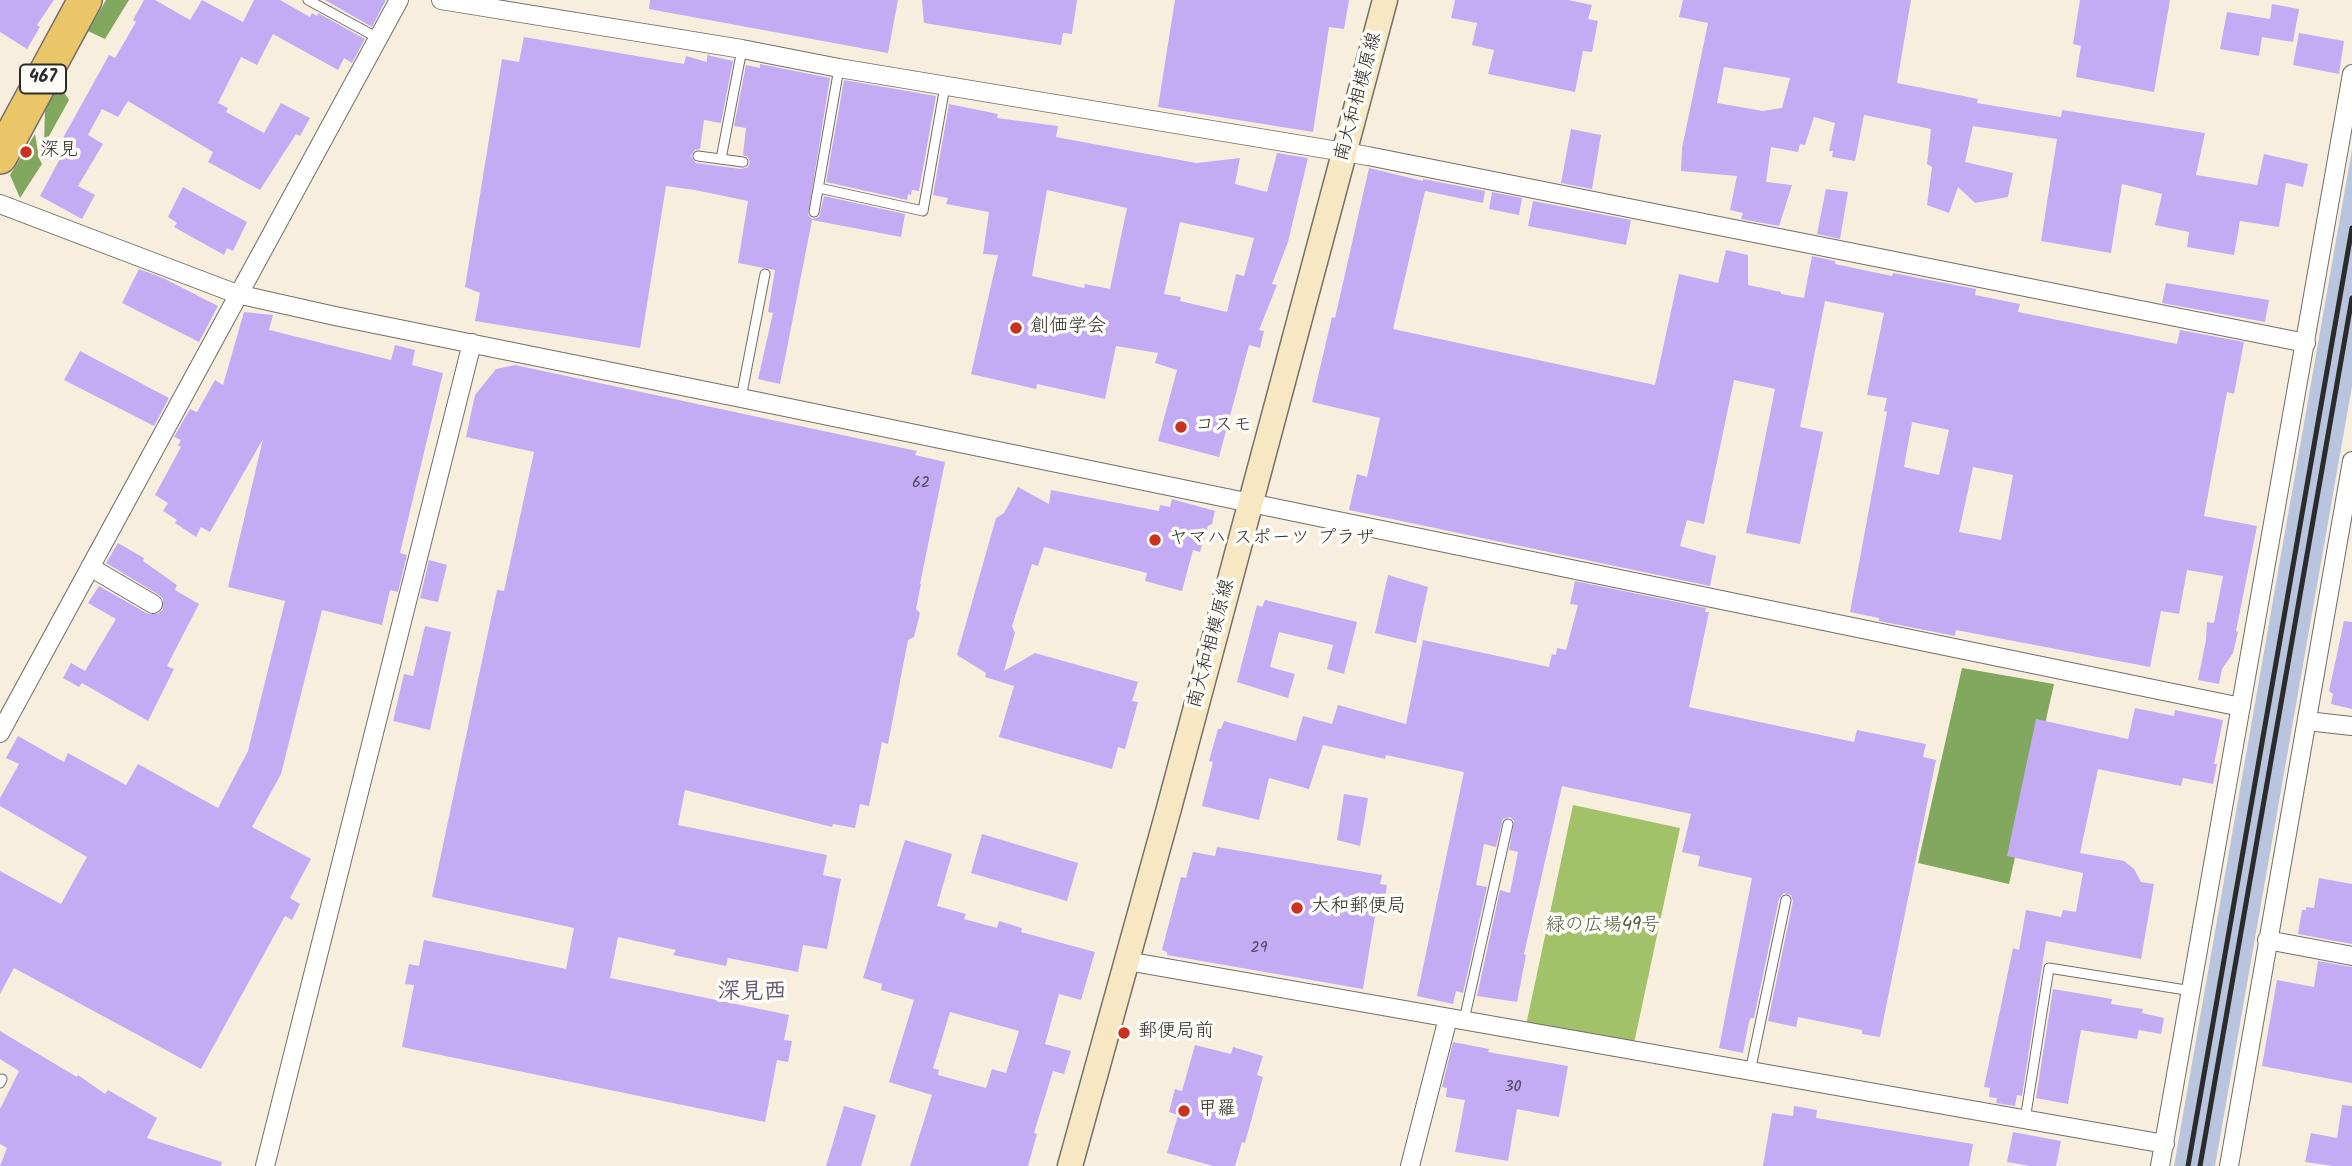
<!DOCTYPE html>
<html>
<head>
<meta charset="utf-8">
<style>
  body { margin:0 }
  canvas { display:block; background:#f8eede }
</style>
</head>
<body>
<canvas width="2352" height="1166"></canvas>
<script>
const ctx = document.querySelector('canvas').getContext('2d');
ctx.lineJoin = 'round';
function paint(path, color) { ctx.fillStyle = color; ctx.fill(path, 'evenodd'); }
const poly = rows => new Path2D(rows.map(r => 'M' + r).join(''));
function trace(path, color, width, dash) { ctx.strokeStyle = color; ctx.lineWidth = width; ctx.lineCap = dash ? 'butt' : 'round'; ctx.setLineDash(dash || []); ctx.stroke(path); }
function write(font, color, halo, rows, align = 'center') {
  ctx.font = font + ' Kalam,"Klee One",sans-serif'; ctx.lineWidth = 7; ctx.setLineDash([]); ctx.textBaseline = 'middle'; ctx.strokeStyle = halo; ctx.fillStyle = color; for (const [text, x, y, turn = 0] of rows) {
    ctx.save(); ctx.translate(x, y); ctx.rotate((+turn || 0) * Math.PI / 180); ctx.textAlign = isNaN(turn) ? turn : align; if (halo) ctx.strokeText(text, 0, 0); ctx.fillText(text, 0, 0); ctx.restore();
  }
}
paint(poly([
  [2352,149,2352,386,2215,1166,2174,1166]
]), '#b9c4de');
paint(poly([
  [1573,805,1680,828,1633,1048,1526,1025]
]), '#a2c26a');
paint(poly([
  [106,0,129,0,105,39,88,31],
  [58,83,69,100,44,145,45,110],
  [35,134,39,158,42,164,20,198,10,175],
  [1962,668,2054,684,2009,884,1918,863]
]), '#81a85e');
paint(poly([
  [0,0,54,0,37,25,40,27,27,49,0,32],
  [144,0,155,0,190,20,202,0,243,22,254,0,280,0,310,17,312,13,317,16,318,13,365,39,352,63,344,58,338,70,273,34,257,65,241,57,218,103,228,108,226,112,264,133,281,103,310,118,300,136,296,134,260,190,208,162,213,152,128,101,118,117,102,109,88,135,103,144,78,186,95,195,82,219,40,196,63,153,63,138,109,55,115,58,136,22,133,20],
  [325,0,386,0,372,27],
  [650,0,898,0,888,53,649,9],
  [922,0,1077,0,1072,34,1063,33,1061,45,924,23],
  [1175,0,1349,0,1344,29,1329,27,1313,132,1158,107],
  [1455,0,1568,0,1592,5,1588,19,1598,21,1592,52,1583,51,1575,92,1488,74,1494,50,1472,45,1477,23,1451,18],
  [1683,0,1911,0,1897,83,1978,99,1977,103,2061,117,2062,110,2205,133,2196,175,2257,185,2264,154,2308,164,2303,187,2286,183,2279,227,2240,221,2234,255,2187,247,2189,232,2155,225,2162,194,2122,184,2111,253,2041,241,2057,139,1973,126,1965,162,2013,173,2008,197,1975,203,1958,187,1949,213,1927,205,1932,167,1927,164,1931,129,1864,115,1855,161,1832,157,1833,151,1829,151,1835,123,1814,117,1805,145,1800,144,1798,152,1771,147,1766,182,1792,185,1779,226,1741,219,1743,213,1730,210,1737,176,1681,171,1682,148,1708,23,1679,17],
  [1724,67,1790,78,1782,108,1763,111,1717,103],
  [2080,0,2170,0,2154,92,2076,77,2081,46,2073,44],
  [2272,4,2299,9,2293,42,2262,37,2259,56,2220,49,2227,12,2270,19],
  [2299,33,2344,41,2339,74,2293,65],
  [524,37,684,64,686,56,707,62,707,55,733,61,721,123,704,120,700,149,695,150,691,156,696,163,741,169,748,167,750,162,748,157,743,155,746,128,734,126,746,65,760,68,760,64,830,78,808,215,812,219,819,217,824,196,905,214,901,237,812,220,780,384,758,379,773,313,768,312,775,270,738,263,748,201,695,190,666,186,640,348,475,321,480,293,465,287,502,59,519,62],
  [844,80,936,96,919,191,912,190,911,195,908,194,907,200,826,182],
  [949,104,998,114,997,118,1058,126,1056,137,1196,163,1240,158,1235,184,1267,192,1277,153,1308,158,1288,242,1272,284,1277,285,1259,330,1264,331,1260,348,1249,345,1219,457,1158,441,1177,370,1155,363,1158,353,1116,346,1105,399,1037,384,1036,389,971,374,998,255,983,254,989,212,946,204,948,198,933,195],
  [1047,190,1127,208,1110,289,1085,284,1084,288,1032,276],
  [1180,222,1254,238,1244,276,1236,274,1227,312,1180,301,1181,297,1164,294],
  [1571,129,1601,135,1592,189,1561,183],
  [1369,168,1423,181,1423,179,1485,191,1483,203,1425,191,1393,329,1655,385,1679,274,1718,283,1726,250,1748,255,1748,285,1781,292,1781,294,1804,298,1812,256,1835,261,1835,264,1892,276,1893,273,1976,289,1975,295,2020,304,2018,312,2177,344,2180,330,2244,342,2234,394,2227,392,2204,516,2257,526,2236,631,2238,632,2233,653,2222,669,2219,684,2198,680,2206,640,2207,622,2214,623,2223,576,2187,570,2179,614,2161,611,2150,667,1956,630,1955,636,1879,621,1879,618,1850,612,1887,412,1884,411,1887,398,1867,395,1884,313,1825,301,1800,427,1823,432,1800,544,1746,533,1775,389,1734,380,1704,524,1687,520,1680,546,1716,556,1710,586,1349,510,1357,474,1367,477,1380,418,1312,402,1332,317,1335,318],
  [1912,422,1949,430,1939,475,1904,467],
  [1973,467,2013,475,2001,540,1959,532],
  [183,187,247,222,233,251,227,248,224,255,174,227,177,223,168,217],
  [1826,189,1848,192,1840,239,1817,234],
  [1492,192,1522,198,1519,215,1489,209],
  [1533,201,1631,220,1626,245,1528,226],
  [139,269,163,278,218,306,199,342,122,303],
  [2166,283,2269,300,2265,322,2162,303],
  [244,312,273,315,269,330,391,360,395,345,415,350,412,365,443,373,400,553,407,555,398,592,390,590,382,625,322,610,281,774,252,827,311,859,290,898,300,904,292,920,285,916,201,1069,14,968,0,994,0,871,61,904,87,857,0,806,0,798,19,764,6,758,18,736,64,762,68,753,126,785,138,764,218,808,248,751,285,601,228,587,263,439,210,532,201,527,196,537,175,523,177,520,163,511,168,503,155,495,181,447,178,445,181,440,174,437,190,409,197,412,215,380,223,385],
  [80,351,169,398,154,426,64,380],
  [515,365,917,451,915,455,945,462,920,584,921,584,916,609,920,613,914,637,908,640,888,744,882,742,869,806,860,804,855,828,833,824,832,827,685,790,678,825,827,855,823,875,841,879,827,949,803,945,798,972,728,958,726,966,673,955,676,950,618,937,610,978,789,1015,784,1040,792,1041,788,1062,777,1060,765,1122,402,1047,414,985,405,984,409,964,419,966,424,940,566,969,574,928,432,897,497,590,504,591,534,452,466,437,475,395,496,369],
  [1018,487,1049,504,1051,490,1159,511,1160,505,1170,507,1172,499,1215,511,1212,524,1208,526,1200,552,1193,550,1182,591,1145,581,1147,573,1044,547,1038,566,1032,564,1012,626,1015,633,1004,671,1035,653,1138,682,1132,701,1138,702,1125,749,1118,747,1112,769,999,737,1014,686,985,677,986,673,957,655,996,518,1004,513],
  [118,543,144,558,143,561,177,585,175,590,199,604,167,666,174,669,148,721,82,683,79,687,63,678,71,663,85,671,116,619,88,603,99,586,148,614,158,614,163,609,163,599,159,595,106,563],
  [429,560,447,565,438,602,420,598],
  [1388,575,1428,587,1416,643,1375,633],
  [1575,581,1706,608,1705,612,1709,612,1689,707,1854,742,1857,730,1926,744,1923,757,1936,760,1880,1037,1862,1034,1862,1030,1798,1017,1796,1027,1768,1021,1793,901,1791,895,1784,893,1779,899,1754,1018,1751,1018,1749,1022,1743,1053,1719,1048,1752,878,1698,866,1700,856,1682,852,1691,814,1562,786,1524,954,1526,955,1517,1002,1477,996,1500,890,1510,893,1518,852,1509,850,1514,821,1510,817,1503,819,1496,847,1484,844,1476,885,1487,887,1463,993,1456,991,1453,1004,1417,996,1464,772,1386,755,1385,759,1323,745,1309,789,1269,778,1259,820,1202,806,1213,762,1209,761,1218,729,1221,729,1224,721,1296,741,1303,716,1332,724,1338,705,1406,724,1423,640,1549,667,1552,654,1556,655,1557,648,1566,650,1578,605,1570,604],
  [1265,600,1357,622,1344,674,1327,669,1333,645,1279,632,1270,667,1295,674,1288,698,1237,682,1257,605,1262,607],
  [2344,621,2352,622,2352,709,2331,704,2333,694,2329,691],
  [425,626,451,632,430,730,393,721,404,674,413,676],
  [2135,708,2174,716,2175,710,2223,720,2214,764,2217,764,2213,784,2183,778,2181,786,2098,769,2080,853,2124,861,2134,869,2141,882,2154,884,2141,959,2046,941,2022,1096,2017,1095,2015,1106,1996,1103,1997,1098,1989,1097,1990,1088,1984,1087,2013,948,2019,950,2026,910,2061,917,2063,910,2076,912,2083,873,2007,856,2036,719,2128,739],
  [1344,794,1368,798,1360,846,1337,840],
  [982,834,1078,863,1067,901,971,873],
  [905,840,952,854,937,906,966,914,964,919,997,928,999,921,1022,928,1021,932,1095,952,1081,1000,1059,994,1045,1044,1071,1051,1064,1074,1053,1071,1034,1133,1037,1134,1028,1166,910,1166,932,1095,889,1082,914,1000,881,990,882,984,863,978],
  [950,1012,1019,1031,1006,1073,992,1069,986,1088,938,1075,939,1070,933,1068],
  [1217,847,1382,875,1380,884,1387,885,1383,911,1376,910,1363,989,1167,955,1167,952,1162,950,1181,877,1186,878,1193,852,1215,856],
  [2319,878,2352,884,2352,944,2298,934,2302,910,2306,910,2306,907,2314,908],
  [2318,961,2352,967,2352,1083,2262,1066,2277,980,2314,987],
  [2053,989,2112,999,2111,1004,2143,1009,2142,1013,2164,1018,2161,1034,2139,1030,2137,1039,2081,1030,2068,1104,2036,1098],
  [0,1031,77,1077,78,1075,105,1094,108,1090,157,1118,147,1138,222,1162,221,1166,0,1166,7,1148,0,1144,0,1109,19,1071,0,1059],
  [1453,1042,1489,1049,1488,1052,1568,1066,1559,1117,1517,1109,1508,1161,1455,1152,1465,1100,1446,1097,1447,1088,1442,1087],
  [1195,1045,1231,1054,1233,1047,1263,1056,1257,1075,1263,1077,1245,1143,1242,1142,1235,1166,1213,1166,1167,1153,1178,1115,1169,1112,1175,1089,1182,1091],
  [2342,1105,2352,1106,2352,1166,2333,1166,2305,1162,2311,1133,2337,1138],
  [844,1106,876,1115,861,1166,826,1166],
  [1794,1106,1817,1110,1816,1118,1973,1144,1969,1166,1763,1166,1772,1113,1793,1116],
  [2013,1132,2061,1141,2056,1166,2030,1166,2007,1162]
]), '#c4acf5');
const lane = poly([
  [308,0,378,38],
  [698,156,743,162],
  [721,159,742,49],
  [819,188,923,211,945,86],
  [814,212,839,68],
  [741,398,765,274],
  [1464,1020,1508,824],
  [1750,1072,1786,900],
  [0,1083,2,1079],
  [2025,1120,2049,968,2192,991]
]);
const street = poly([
  [441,0,742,49,839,68,1368,156,2306,343],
  [0,204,237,294,335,316,741,398,2241,707],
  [90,567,153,604],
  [2307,721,2352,726],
  [0,733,399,0],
  [2267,940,2352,956],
  [1127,961,2165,1144],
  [265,1166,472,343],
  [1410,1166,1448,1018],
  [2160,1166,2352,74],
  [2229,1166,2352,461]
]);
const secondary = poly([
  [1070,1166,1168,812,1385,0]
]);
const highway = poly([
  [0,157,85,0]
]);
trace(lane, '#736f6a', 11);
trace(street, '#736f6a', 20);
trace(secondary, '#736f6a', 27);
trace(highway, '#736f6a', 36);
trace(lane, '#fff', 9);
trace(street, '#fff', 18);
trace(secondary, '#f7e8c3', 24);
trace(highway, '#ebc669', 33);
trace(poly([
  [2188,1166,2352,228],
  [2200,1166,2352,298]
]), '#2b2b2b', 5);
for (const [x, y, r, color] of [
  [26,152,7,"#c8321e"],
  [1016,328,7,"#c8321e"],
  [1181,427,7,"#c8321e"],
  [1155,540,7,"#c8321e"],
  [1297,908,7,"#c8321e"],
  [1124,1033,7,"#c8321e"],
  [1184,1111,7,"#c8321e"]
]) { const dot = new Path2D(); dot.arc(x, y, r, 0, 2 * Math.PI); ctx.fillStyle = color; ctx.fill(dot); trace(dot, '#fdfcf7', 2.5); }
write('16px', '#514b5e', null, [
  ["62",921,484],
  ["29",1259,949],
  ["30",1513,1088]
]);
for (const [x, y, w] of [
  [43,79,46]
]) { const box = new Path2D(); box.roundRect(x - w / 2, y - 14.5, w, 29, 5); ctx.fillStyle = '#fdfcf7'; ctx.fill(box); trace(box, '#2b2b2b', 2); }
write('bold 18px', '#2b2b2b', null, [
  ["467",43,79]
]);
write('19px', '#2b2b2b', '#fdfcf7', [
  ["南大和相模原線",1360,97,-75],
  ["南大和相模原線",1213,644,-75]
]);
write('19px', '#2b2b2b', '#fdfcf7', [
  ["深見",40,152],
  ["創価学会",1030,328],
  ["コスモ",1195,427],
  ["ヤマハ スポーツ プラザ",1169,540],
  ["大和郵便局",1311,908],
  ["郵便局前",1138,1033],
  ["甲羅",1198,1111]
], 'left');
write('19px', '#556041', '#fdfcf7', [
  ["緑の広場49号",1603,927]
]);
write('bold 23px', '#615872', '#fdfcf7', [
  ["深見西",752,994]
]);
</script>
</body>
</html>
